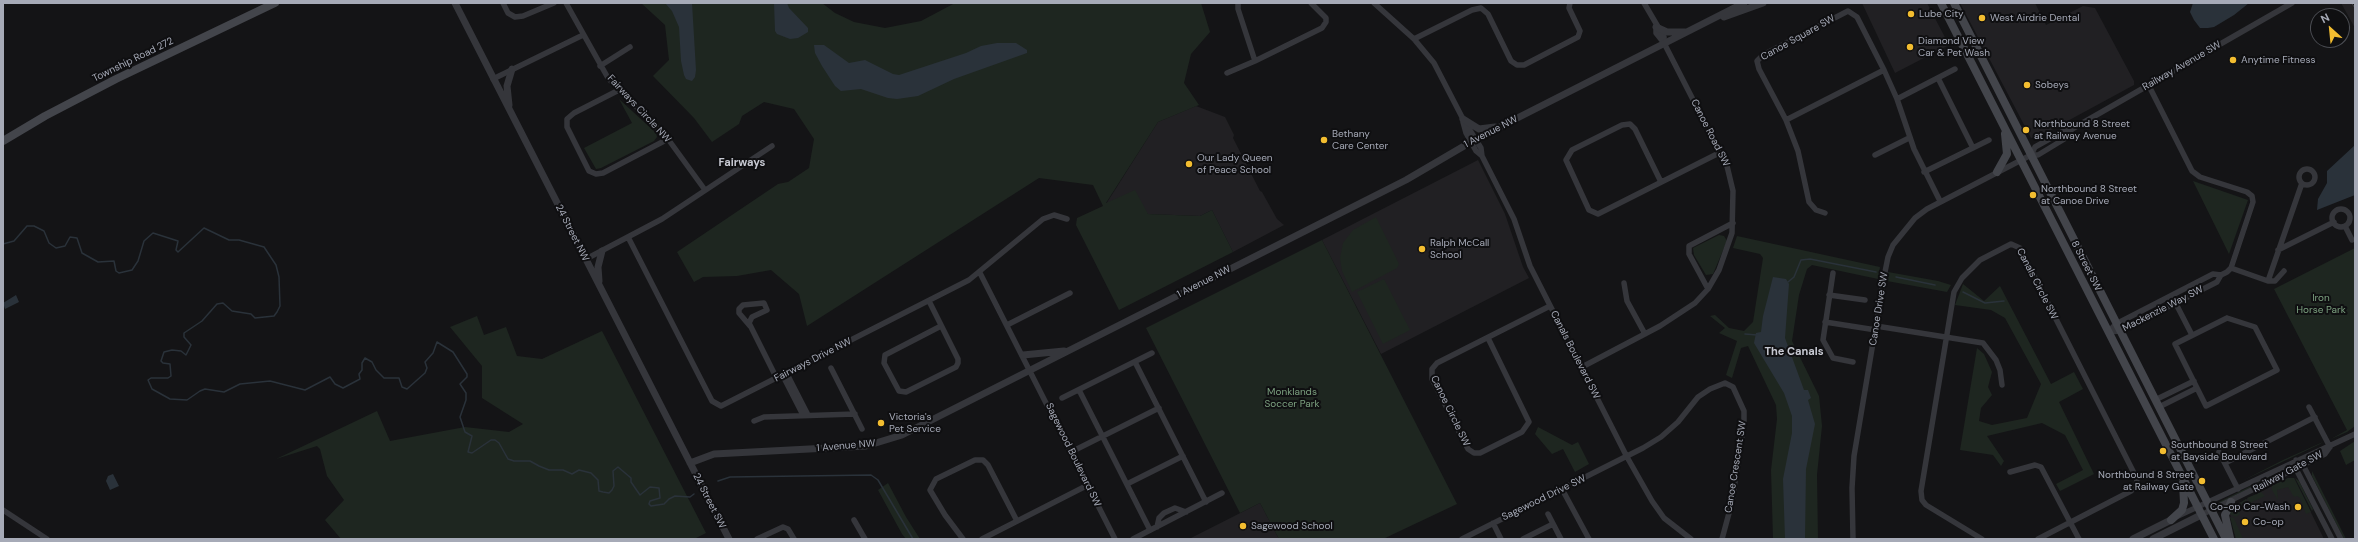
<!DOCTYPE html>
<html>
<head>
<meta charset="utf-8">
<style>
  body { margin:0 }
  #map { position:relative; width:2358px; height:542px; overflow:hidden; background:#141416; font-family:"DM Sans",sans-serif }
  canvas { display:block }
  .frame { position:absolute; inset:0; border:4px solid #a6aab7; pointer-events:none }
  .north { position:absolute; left:2310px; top:8px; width:40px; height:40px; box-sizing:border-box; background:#0f0f11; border:1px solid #4b4d53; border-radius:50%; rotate:333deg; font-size:11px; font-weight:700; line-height:16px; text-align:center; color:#a6aab7 }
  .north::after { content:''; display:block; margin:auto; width:14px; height:18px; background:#f3bd30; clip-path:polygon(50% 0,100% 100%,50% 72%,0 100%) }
</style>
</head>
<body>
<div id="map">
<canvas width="2358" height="542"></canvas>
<div class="frame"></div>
<div class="north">N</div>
</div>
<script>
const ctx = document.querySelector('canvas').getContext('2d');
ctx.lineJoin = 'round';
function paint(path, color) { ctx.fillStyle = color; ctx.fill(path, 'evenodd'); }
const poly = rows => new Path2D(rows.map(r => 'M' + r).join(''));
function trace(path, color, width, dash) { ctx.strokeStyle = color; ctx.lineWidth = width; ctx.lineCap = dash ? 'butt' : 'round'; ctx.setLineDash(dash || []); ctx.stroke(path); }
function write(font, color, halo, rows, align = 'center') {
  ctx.font = font + ' "DM Sans",sans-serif'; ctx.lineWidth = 4; ctx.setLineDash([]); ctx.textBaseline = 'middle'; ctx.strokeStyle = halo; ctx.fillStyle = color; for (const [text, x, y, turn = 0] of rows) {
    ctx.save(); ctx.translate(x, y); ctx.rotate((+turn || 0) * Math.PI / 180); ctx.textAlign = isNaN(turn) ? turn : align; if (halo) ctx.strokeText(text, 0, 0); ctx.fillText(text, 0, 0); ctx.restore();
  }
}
paint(poly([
  [1862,3,1927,3,1949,45,1895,73],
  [1960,3,2035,3,2046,25,2083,6,2095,8,2134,81,2134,85,2038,137,2031,138],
  [2341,3,2355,3,2355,28],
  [1196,106,1225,117,1234,135,1233,138,1260,191,1262,192,1277,219,1284,225,1233,252,1212,210,1200,216,1148,214,1106,204,1158,122],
  [1478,160,1505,214,1523,267,1529,278,1381,354,1322,240],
  [2288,478,2294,478,2324,539,2236,539,2230,514,2235,505],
  [1260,503,1279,539,1189,539]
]), '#212023');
paint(poly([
  [641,3,822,3,835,13,854,22,885,28,921,21,955,3,1201,3,1210,32,1191,54,1184,83,1199,105,1158,122,1106,203,1135,190,1148,214,1200,216,1212,210,1233,252,1119,310,1076,225,1077,218,1103,206,1093,185,1039,178,807,326,799,294,771,270,737,276,703,277,694,282,677,252,778,184,788,182,809,168,814,139,794,109,764,102,742,116,739,124,712,142,694,118,653,76,669,60,665,25],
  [619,99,656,133,657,137,654,141,601,168,596,169,584,148,632,123],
  [2193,181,2248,200,2229,254],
  [1376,217,1399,264,1397,268,1352,292,1342,271,1340,258,1343,243,1353,230],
  [1719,235,1724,236,1727,241,1713,274,1706,275,1694,255,1693,248],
  [1737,236,1880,267,1878,279,1812,265,1807,269,1799,295,1792,341,1819,396,1822,426,1817,475,1818,539,1773,539,1771,470,1777,419,1776,405,1748,346,1741,348,1732,378,1726,375,1737,341,1719,333,1725,328,1710,316,1715,315,1729,328,1744,331,1753,322,1763,258,1760,254,1733,248],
  [1322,240,1457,504,1383,539,1279,539,1260,503,1240,513,1146,328],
  [2355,248,2355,426,2347,432,2331,439,2347,430,2274,289],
  [1888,272,1938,281,1951,285,1947,292,1887,281],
  [1384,279,1410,330,1383,344,1357,292],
  [1963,284,1984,301,2000,286,2051,384,2074,372,2083,389,2059,402,2094,474,2060,491,2056,484,2083,470,2065,435,2042,423,1987,436,2004,461,2001,466,1993,455,1960,450,1977,348,1984,354,1992,372,1988,387,1992,395,1981,408,1979,421,1992,425,2027,418,2041,384,2005,318,1991,310,1955,305],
  [477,316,484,335,506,327,517,356,542,359,602,331,706,533,694,539,341,539,325,520,344,500,327,476,320,449,317,446,276,459,377,411,390,441,465,427,509,432,523,424,482,398,482,366,450,327],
  [1538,427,1572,445,1578,442,1589,464,1575,472,1563,449,1552,454,1535,434],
  [2355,441,2355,460,2346,465,2340,451],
  [2323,442,2320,444,2242,481,2283,460],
  [2285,469,2286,470,2220,503,2219,502],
  [2312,471,2346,539,2344,539,2312,476],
  [2288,478,2294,478,2311,512,2306,514,2300,498,2297,496,2294,497,2288,487,2277,490,2278,500,2272,490,2272,486],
  [2295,478,2299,481,2313,509,2312,511],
  [888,483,906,517,920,539,906,539,902,534,878,490],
  [2261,492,2265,496,2250,503,2247,498],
  [2246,499,2248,505,2238,510,2240,514,2236,517,2230,514,2231,509],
  [2230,517,2234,518,2243,539,2236,539]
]), '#1e2620');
paint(poly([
  [665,3,692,3,696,70,695,77,692,81,686,79,684,75,681,61,679,27,672,11],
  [774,3,787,3,789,8,808,28,808,32,798,38,790,39,777,34,775,31],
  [2193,3,2249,3,2234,15,2214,27,2208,28,2200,28,2194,20,2190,12],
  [997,43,1016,43,1027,50,1027,53,954,79,918,96,897,99,888,98,861,89,841,91,835,86,822,66,815,53,814,45,824,45,849,63,865,60,893,74,899,75,966,53,981,46],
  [2355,145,2355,195,2317,210,2318,199,2327,183,2327,171],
  [1773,277,1786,279,1789,284,1785,338,1804,390,1808,390,1811,398,1808,400,1815,424,1806,469,1805,539,1785,539,1783,479,1792,433,1792,416,1784,393,1754,343,1756,333,1761,332,1763,316],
  [16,295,19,302,5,309,3,303],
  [113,474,119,486,110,490,106,481,108,476]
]), '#2a323a');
trace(poly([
  [3,244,14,241,27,226,34,226,44,231,49,243,56,248,65,246,70,237,77,238,82,253,98,262,114,261,116,271,119,273,132,270,138,261,144,241,153,233,178,241,176,250,178,252,204,228,229,240,239,240,264,247,276,265,279,277,280,306,277,312,274,316,255,318,251,314,232,311,223,303,217,304,202,321,184,333,184,337,191,345,186,355,181,351,172,350,164,352,161,361,163,363,170,364,171,376,168,378,151,378,148,380,152,389,170,399,187,400,200,391,205,389,224,392,240,384,270,381,305,390,330,377,335,384,343,388,360,379,359,374,362,370,362,363,365,358,372,362,376,370,384,378,399,378,402,387,407,389,425,373,427,368,425,362,433,353,437,342,453,352,467,374,467,377,460,384,466,393,466,400,460,417,465,432,472,436,468,452,472,453,491,440,495,440,499,443,508,459,514,461,530,461,539,466,549,470,563,470,572,474,579,470,591,473,598,480,599,491,603,492,609,493,612,490,614,486,613,471,618,467,631,478,631,482,640,495,650,487,659,488,660,498,650,501,649,504,651,506,664,504,669,499,675,496,690,497,694,494],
  [1896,277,1935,285],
  [1788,282,1794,277,1801,260,1810,259,1876,272],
  [1963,292,1985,303,2004,301],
  [1745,334,1757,335],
  [718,481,730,477,871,475,878,480,913,539]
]), '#2a323a', 1.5);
trace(poly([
  [503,3,508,13,515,17,523,16,554,3],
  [566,3,608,78,668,139,705,190],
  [1238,3,1238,9,1255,61,1322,28,1326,22,1326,18,1311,3],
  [1374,3,1414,39,1434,63,1463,119,1481,148,1482,156,1514,219,1530,266,1627,457,1652,501,1664,518,1691,539],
  [1656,27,1656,33,1664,43],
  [1414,39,1472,10,1481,8,1488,14,1511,61,1517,65,1524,65,1578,37,1580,31,1569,8,1570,3],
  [600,66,630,47],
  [1227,73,1255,61],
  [1938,78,1973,148],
  [493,79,583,35],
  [619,90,574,113,567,119,567,127,589,171,596,174,603,173,668,139],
  [1897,99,1955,69],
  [1786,120,1884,70],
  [1463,122,1466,133,1476,151,1482,156],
  [1875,155,1909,138],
  [2031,155,2035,147,2062,132,2072,129,2292,3],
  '2299 177a8 8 0 1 1 16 0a8 8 0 1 1-16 0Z',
  [1924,172,1989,140],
  [1661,182,1635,129,1630,124,1622,125,1572,150,1566,160,1589,210,1598,214,1721,152],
  '2332 218a9 9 0 1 1 18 0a9 9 0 1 1-18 0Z',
  [1825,213,1816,210,1809,202,1798,151,1786,120,1759,69,1757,61,1763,55,1848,11,1857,17,1884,70,1897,99,1914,149,1940,201],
  [2345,226,2352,240],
  [628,237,712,401,721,406,969,280,1043,219,1054,215,1067,219],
  [2278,250,2334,222],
  [586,259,662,219,772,146],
  [2231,268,2268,281,2302,183],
  [980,273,1115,539],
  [1833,273,1823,340,1833,358,1853,362],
  [2268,281,2275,281,2284,271],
  [1624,283,1627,301,1645,334],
  [1708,289,1689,254,1689,246,1733,223],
  [1829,295,1865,300],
  [2174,300,2192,335],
  [929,301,958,359,958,363,956,367,906,392,899,391,884,363,885,355,941,326],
  [2227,318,2255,327,2277,370,2206,406,2175,344,2227,318],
  [1825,322,1876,330],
  [1007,325,1070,293],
  [750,326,739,313,739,309,743,305,764,303,767,310,752,317,749,323,777,379],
  [1876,326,1983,343,1996,360,2000,370,2002,385],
  [2108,332,2116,324,2213,274,2221,275,2227,272,2231,268,2253,202,2252,196,2247,192,2200,177,2192,171,2149,86],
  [2108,332,2120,331,2217,282,2221,275],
  [1488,338,1529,422,1522,432,1480,453,1474,453,1468,449,1432,379,1432,369,1437,363,1550,306],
  [1135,362,1206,502],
  [1582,367,1660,326,1695,303,1708,289,1719,270,1732,233,1733,191,1727,166,1664,43,1664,37,1644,3],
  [831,368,862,429],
  [787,374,808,415],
  [783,376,803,415],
  [1079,390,1150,530],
  [1062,398,1152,353],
  [2155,400,2194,381],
  [2159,407,2197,388],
  [2309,407,2330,447],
  [754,421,764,417,855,414],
  [1071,452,1159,408],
  [2219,452,2238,489],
  [2225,463,2315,417],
  [2010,472,2035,465,2041,467,2079,539],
  [1127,484,1183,456],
  [1562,489,1589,539],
  [3,510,47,539],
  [1548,514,1561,539],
  [2201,515,2325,454,2330,447],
  [2178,516,2355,434],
  [854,520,865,539],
  [1493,523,1501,539],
  [1157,527,1159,518,1164,513,1175,508,1186,512],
  [757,539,783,527,788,529,794,539],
  [963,539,945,515,930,490,936,479,975,460,983,460,988,465,1017,521],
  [982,539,1088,485],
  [1133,539,1222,493],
  [1462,539,1643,448,1661,437,1678,422,1698,397,1710,389,1725,383,1733,387,1744,411,1744,422,1732,502,1722,539],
  [1523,539,1553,524],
  [1853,539,1852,488,1854,456,1884,277,1888,257,1893,245,1915,218,1927,209,2031,155,2038,155,2066,138,2072,129],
  [1982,539,1926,505,1922,500,1921,491,1954,292,1962,278,1980,260,2011,244,2020,248,2137,479,2136,486,2131,491,2038,539],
  [2332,539,2296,469,2296,460,2303,465,2341,539]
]), '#35363b', 5.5);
trace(poly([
  [455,3,729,539],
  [1724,17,1763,3],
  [1656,27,1667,32,1685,32],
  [509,105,507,86,512,69],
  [1463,119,1479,129,1495,127],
  [599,281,598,267,602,251],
  [1023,355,1064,351],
  [690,463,714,454,866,446,902,435,1406,180,1476,139,1744,3],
  [2133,539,2171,520],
  [2153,539,2201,515]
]), '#35363b', 7);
trace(poly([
  [1941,3,2214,539],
  [1954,3,2226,539],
  [3,141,45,116,116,79,275,3],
  [1997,172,2007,154,2005,134],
  [2171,520,2182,510,2184,503,2183,483],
  [2230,538,2225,515,2231,502]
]), '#43454b', 8);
const rail = poly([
  [2353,3,2355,6]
]);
trace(rail, '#4a4c52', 3);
trace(rail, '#0f0f11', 1.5, [4.5]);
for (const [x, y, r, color] of [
  [1911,14,4,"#f3bd30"],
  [1982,18,4,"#f3bd30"],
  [1910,47,4,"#f3bd30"],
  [2233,60,4,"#f3bd30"],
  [2027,85,4,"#f3bd30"],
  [2026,130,4,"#f3bd30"],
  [1324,140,4,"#f3bd30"],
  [1189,164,4,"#f3bd30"],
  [2033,195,4,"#f3bd30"],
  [1422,249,4,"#f3bd30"],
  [881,423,4,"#f3bd30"],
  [2163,451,4,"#f3bd30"],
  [2202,481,4,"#f3bd30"],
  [2298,507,4,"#f3bd30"],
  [2245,522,4,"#f3bd30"],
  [1243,526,4,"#f3bd30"]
]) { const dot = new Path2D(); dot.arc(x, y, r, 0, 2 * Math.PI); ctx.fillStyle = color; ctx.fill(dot); trace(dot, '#0f0f11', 1.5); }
write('10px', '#a6aab7', '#0f0f11', [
  ["Lube City",1919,14],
  ["West Airdrie Dental",1990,18],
  ["Diamond View",1918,41],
  ["Car & Pet Wash",1918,53],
  ["Anytime Fitness",2241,60],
  ["Sobeys",2035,85],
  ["Northbound 8 Street",2034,124],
  ["at Railway Avenue",2034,136],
  ["Bethany",1332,134],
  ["Care Center",1332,146],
  ["Our Lady Queen",1197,158],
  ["of Peace School",1197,170],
  ["Northbound 8 Street",2041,189],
  ["at Canoe Drive",2041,201],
  ["Ralph McCall",1430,243],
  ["School",1430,255],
  ["Victoria's",889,417],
  ["Pet Service",889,429],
  ["Southbound 8 Street",2171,445],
  ["at Bayside Boulevard",2171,457],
  ["Northbound 8 Street",2194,475,"right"],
  ["at Railway Gate",2194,487,"right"],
  ["Co-op Car-Wash",2290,507,"right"],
  ["Co-op",2253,522],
  ["Sagewood School",1251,526]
], 'left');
write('10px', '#a6aab7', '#0f0f11', [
  ["Canoe Square SW",1798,38,-29],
  ["Township Road 272",133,60,-26],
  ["Railway Avenue SW",2182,66,-30],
  ["Fairways Circle NW",639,109,47],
  ["1 Avenue NW",1491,132,-27],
  ["Canoe Road SW",1710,133,63],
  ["24 Street NW",572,233,63],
  ["8 Street SW",2086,266,63],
  ["1 Avenue NW",1204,282,-27],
  ["Canals Circle SW",2037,284,63],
  ["Canoe Drive SW",1879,309,-81],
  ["Mackenzie Way SW",2163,309,-27],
  ["Canals Boulevard SW",1575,355,63],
  ["Fairways Drive NW",813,360,-27],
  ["Canoe Circle SW",1450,411,64],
  ["1 Avenue NW",846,446,-5],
  ["Sagewood Boulevard SW",1073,455,64],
  ["Canoe Crescent SW",1736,467,-81],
  ["Railway Gate SW",2288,472,-28],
  ["Sagewood Drive SW",1544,498,-26],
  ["24 Street SW",709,501,63]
]);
write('10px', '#7da281', '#0f0f11', [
  ["Iron",2321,298],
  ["Horse Park",2321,310],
  ["Monklands",1292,392],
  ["Soccer Park",1292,404]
]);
write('bold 11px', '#c7c9d2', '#0f0f11', [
  ["Fairways",742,163],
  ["The Canals",1794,352]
]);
</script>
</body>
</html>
